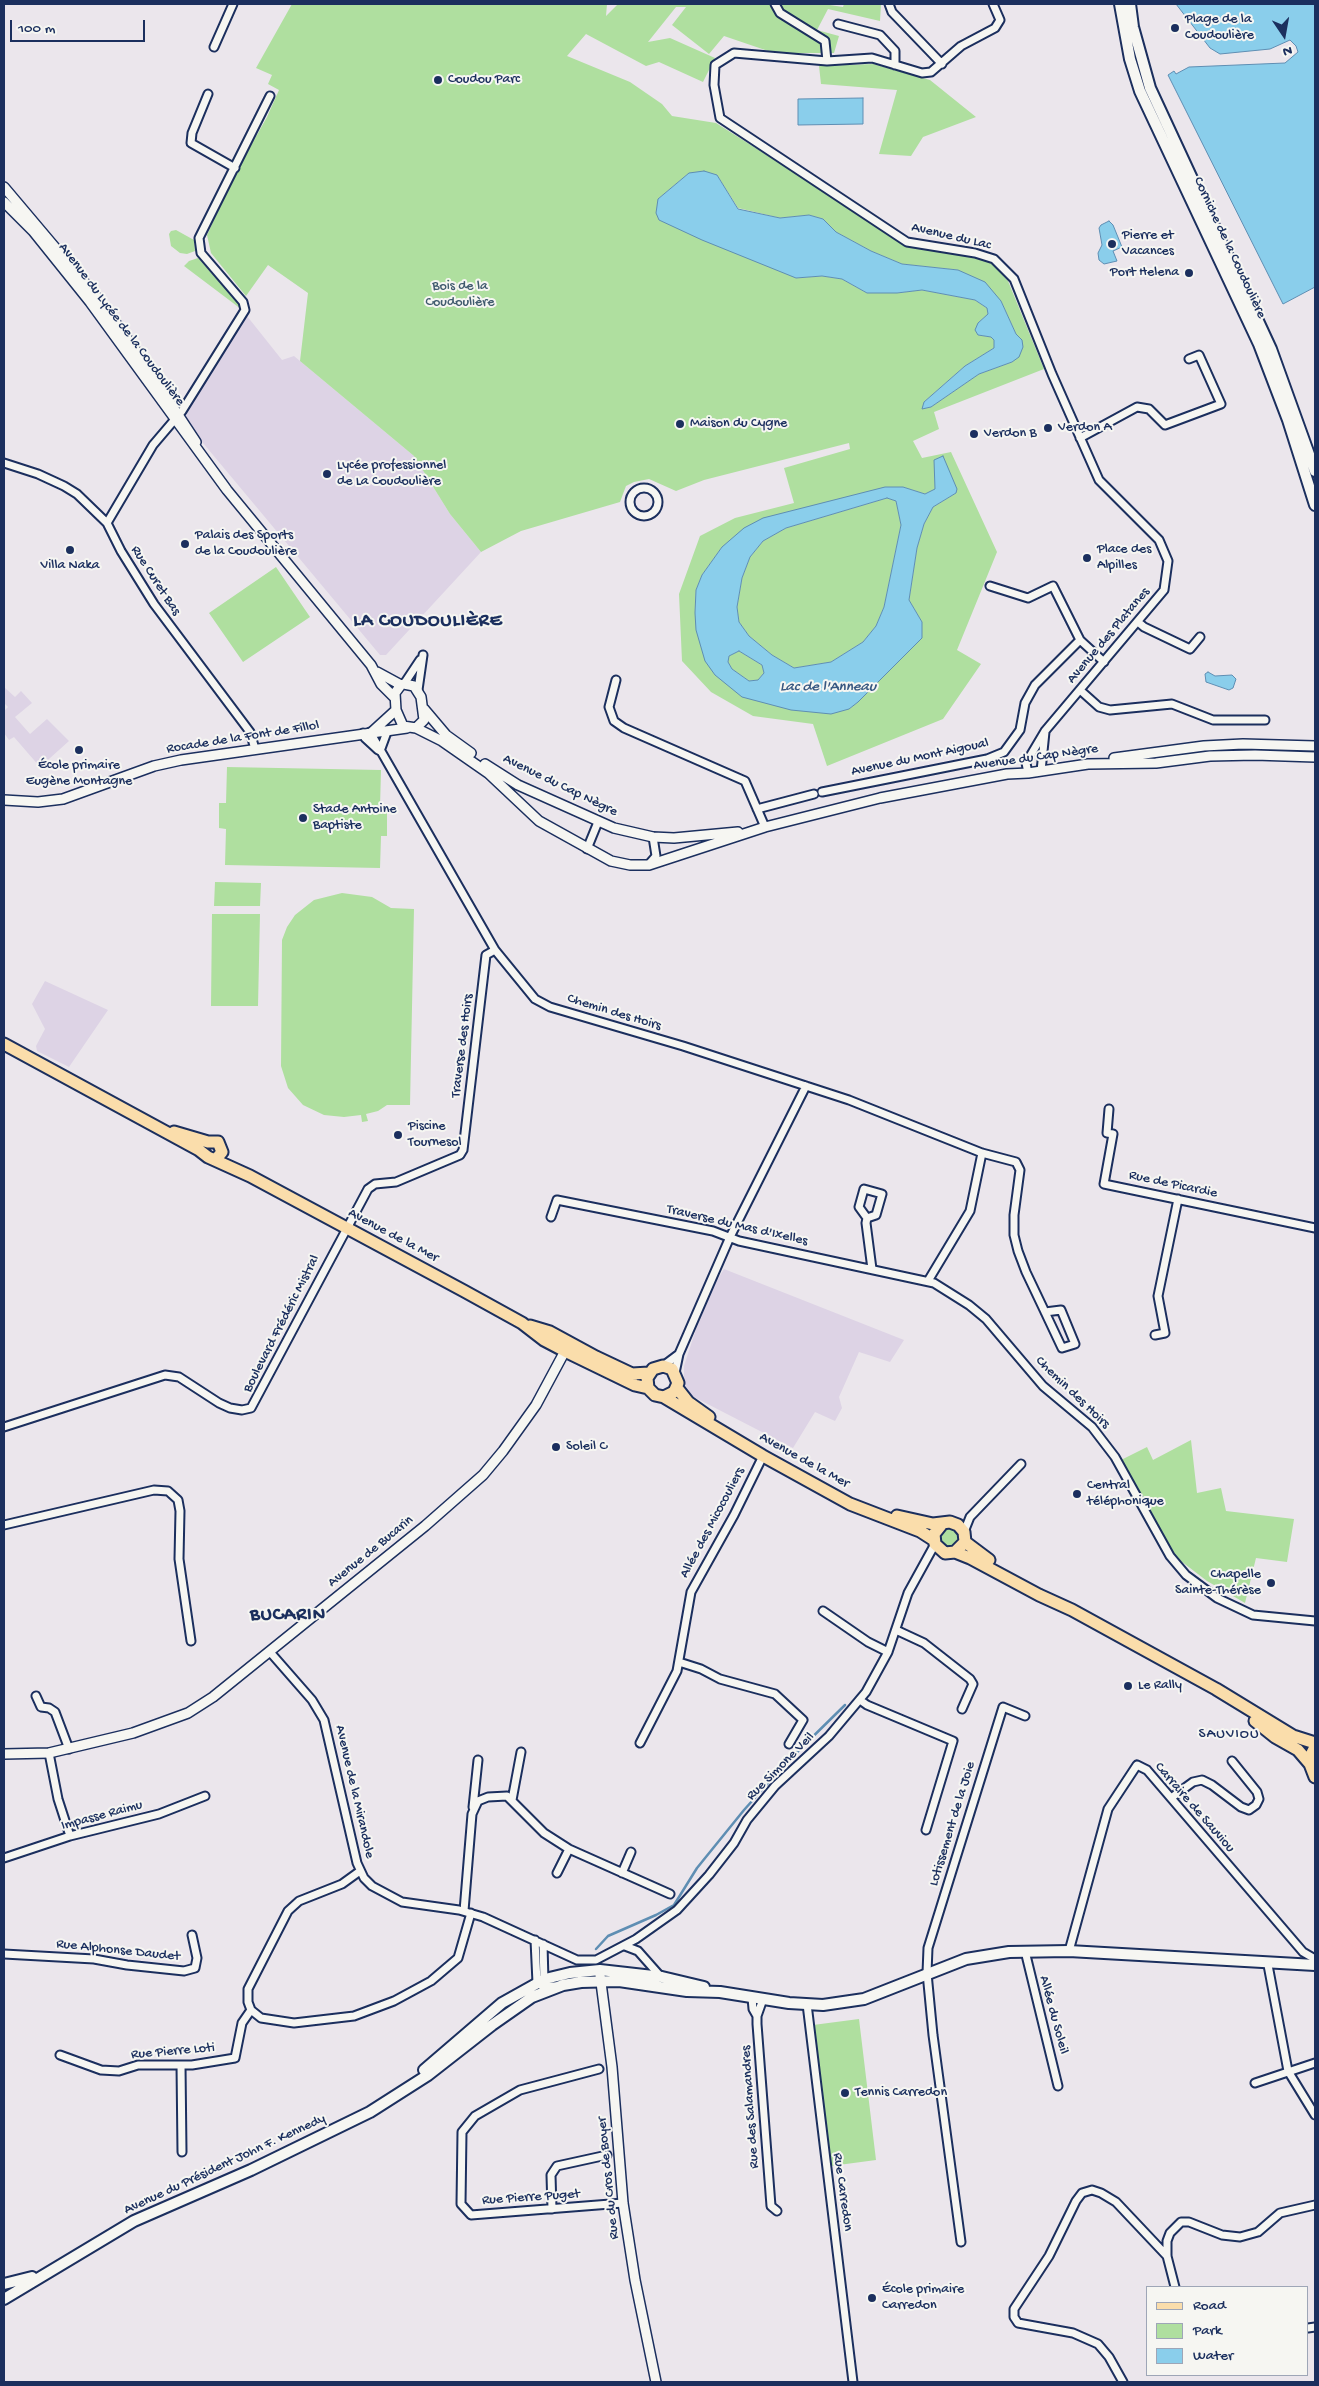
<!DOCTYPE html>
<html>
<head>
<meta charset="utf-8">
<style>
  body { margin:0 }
  #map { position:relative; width:1319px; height:2386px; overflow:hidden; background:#ebe6ec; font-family:"Gochi Hand",sans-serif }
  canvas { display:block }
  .frame { position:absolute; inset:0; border:5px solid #1b2f5e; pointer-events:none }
  .legend { position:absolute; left:1146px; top:2286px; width:162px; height:90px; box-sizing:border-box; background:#f6f6f2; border:1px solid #9ea6b7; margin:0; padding:6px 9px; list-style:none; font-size:15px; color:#1b2f5e }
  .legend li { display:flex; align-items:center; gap:10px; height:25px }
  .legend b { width:25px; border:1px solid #9ea6b7 }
  .north { position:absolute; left:1259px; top:10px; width:50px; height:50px; -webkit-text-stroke:4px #f6f6f2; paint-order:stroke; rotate:168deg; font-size:14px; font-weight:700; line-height:20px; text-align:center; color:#1b2f5e }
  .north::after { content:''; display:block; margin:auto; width:18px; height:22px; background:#1b2f5e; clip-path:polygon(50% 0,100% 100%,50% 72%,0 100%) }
  .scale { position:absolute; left:10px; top:20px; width:135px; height:22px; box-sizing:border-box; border:2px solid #1b2f5e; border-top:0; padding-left:6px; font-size:15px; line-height:18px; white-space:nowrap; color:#1b2f5e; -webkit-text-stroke:4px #f6f6f2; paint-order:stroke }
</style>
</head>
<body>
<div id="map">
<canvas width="1319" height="2386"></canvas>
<div class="frame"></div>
<ul class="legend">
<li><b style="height:6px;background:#faddab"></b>Road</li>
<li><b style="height:14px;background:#afdf9f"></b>Park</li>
<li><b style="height:14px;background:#8aceeb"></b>Water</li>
</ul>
<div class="north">N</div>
<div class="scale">100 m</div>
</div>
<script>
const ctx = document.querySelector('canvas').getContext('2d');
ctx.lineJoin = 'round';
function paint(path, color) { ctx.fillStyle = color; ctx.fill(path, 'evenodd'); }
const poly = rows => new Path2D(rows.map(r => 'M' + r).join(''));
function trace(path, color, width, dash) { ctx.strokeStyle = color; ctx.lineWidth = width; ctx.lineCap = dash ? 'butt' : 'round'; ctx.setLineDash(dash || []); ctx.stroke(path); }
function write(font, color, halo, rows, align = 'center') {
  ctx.font = font + ' "Gochi Hand",sans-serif'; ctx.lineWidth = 4; ctx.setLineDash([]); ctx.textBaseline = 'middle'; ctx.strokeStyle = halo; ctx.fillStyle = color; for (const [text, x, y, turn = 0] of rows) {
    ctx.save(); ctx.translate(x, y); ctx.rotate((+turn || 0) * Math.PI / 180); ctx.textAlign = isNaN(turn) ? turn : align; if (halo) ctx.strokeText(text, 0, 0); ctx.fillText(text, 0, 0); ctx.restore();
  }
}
paint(poly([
  [247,316,282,360,294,356,414,456,450,514,481,552,386,655,380,655,188,425,185,414],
  [4,687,15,697,21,691,32,703,15,717,30,734,47,719,69,741,40,767,14,737,9,740,4,733,4,711,8,707,4,703],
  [45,981,108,1010,69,1067,37,1051,36,1046,45,1029,32,1004],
  [724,1269,904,1340,890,1362,859,1352,839,1397,842,1408,835,1421,815,1412,793,1448,692,1396,684,1383,684,1366,697,1326,714,1285]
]), '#ddd3e5');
paint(poly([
  [292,4,607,4,606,16,618,4,823,4,843,7,844,4,881,4,880,21,828,9,817,30,839,36,834,53,774,53,724,36,709,54,672,25,686,7,676,7,648,42,670,38,715,58,703,82,659,62,646,66,586,34,567,56,630,82,662,104,672,116,716,123,909,245,971,255,992,263,1008,281,1044,369,934,412,939,429,913,441,922,458,951,452,997,552,957,650,981,664,943,719,827,766,813,724,753,716,711,692,682,661,679,594,700,536,735,518,794,503,784,468,850,449,849,443,704,480,676,491,649,479,634,482,626,486,620,502,521,531,481,552,450,514,414,456,300,361,308,293,268,265,246,296,211,253,207,235,235,174,267,117,279,90,268,84,272,75,256,68],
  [689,173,717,175,738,208,780,218,809,215,823,219,836,232,871,251,902,264,958,270,1001,301,1016,334,1022,340,1012,362,979,374,931,407,923,408,924,402,965,366,994,348,994,340,991,337,978,335,978,323,988,314,987,308,975,300,922,290,897,293,867,293,842,279,822,276,796,278,658,199],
  [935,486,956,493,933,507,924,524,917,548,909,600,922,622,858,702,849,709,715,675,695,613,696,590,702,575,722,547,903,487,925,494,935,490],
  [873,64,930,80,976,117,923,137,911,156,879,154,897,90,821,84,819,66],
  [176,230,194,240,195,251,187,254,180,253,171,246,169,234,171,231],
  [198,258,241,306,241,309,184,266,189,261],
  [887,498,896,501,901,525,884,607,876,626,863,642,831,662,794,668,772,655,749,636,739,622,737,607,742,578,750,557,763,541,786,528],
  [276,567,310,617,243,662,209,613],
  [739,651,762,665,764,673,758,680,749,681,732,669,728,662,729,656],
  [227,767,381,770,380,807,387,807,387,836,381,836,380,868,225,865,226,829,219,828,219,803,226,803],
  [215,882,261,883,260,906,214,906],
  [342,893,372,897,391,908,414,909,410,1105,387,1105,378,1111,366,1114,368,1121,362,1122,361,1115,344,1117,324,1115,303,1105,288,1088,281,1066,282,940,287,927,295,915,314,900],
  [212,914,260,914,258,1006,211,1006],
  [1191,1440,1197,1493,1221,1488,1226,1511,1294,1519,1287,1562,1256,1558,1245,1603,1207,1581,1177,1558,1121,1460,1147,1447,1153,1460],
  [950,1522,965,1537,945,1553,934,1534],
  [859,2019,876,2160,831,2166,813,2025]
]), '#afdf9f');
const water = poly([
  [1176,4,1315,4,1315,287,1283,304,1168,75,1174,71,1176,74,1189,67,1285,63,1298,52,1296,46,1290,40,1270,49,1220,54,1210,48,1176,4],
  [863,98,863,124,798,125,798,99,863,98],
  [704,171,717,175,738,209,780,218,809,215,823,219,836,232,871,251,902,264,958,270,985,282,1001,301,1016,334,1022,340,1023,347,1019,357,1012,362,979,374,931,407,922,409,924,402,965,366,994,348,994,340,991,337,978,335,975,330,978,323,988,314,987,308,975,300,922,290,897,293,867,293,842,279,822,276,796,278,702,240,659,220,656,213,658,199,689,173,704,171],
  [1109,221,1113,225,1122,247,1113,251,1117,261,1104,264,1099,260,1098,253,1102,245,1099,228,1101,225,1109,221],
  [943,456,957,489,956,493,933,507,924,524,917,548,909,600,922,622,922,638,858,702,849,709,831,714,791,710,742,697,715,675,705,661,696,630,695,613,696,590,702,575,722,547,744,528,763,518,885,487,903,487,925,494,935,489,934,460,943,456],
  [887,498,896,501,901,525,884,607,876,626,863,642,831,662,794,668,772,655,749,636,739,622,737,607,742,578,750,557,763,541,786,528,887,498],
  [739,651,762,665,764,673,758,680,749,681,732,669,728,662,729,656,739,651],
  [1208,672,1215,676,1232,675,1236,679,1233,688,1229,690,1206,682,1205,674,1208,672]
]);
paint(water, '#8aceeb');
trace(water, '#5e8eb3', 1);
trace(poly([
  [596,1949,608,1936,656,1915,674,1905,697,1868,744,1810,786,1763,845,1705]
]), '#5e8eb3', 2.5);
const minor = poly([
  [775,4,780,13,825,41,827,61],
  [889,4,892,12,942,64],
  [993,4,1000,20,995,28,961,46,931,72,922,73,872,58,827,61,734,53,715,65,714,85,720,118,907,242,975,253,994,259,1014,279,1052,374,1099,480,1159,540,1168,561,1164,590,1045,731,1026,763,1028,773],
  [838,24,880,35,895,51,895,65],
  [214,47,233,4],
  [208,94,192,133,191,143,235,168],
  [1080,438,1137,407,1149,409,1165,425,1221,404,1199,355,1189,359],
  [4,463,38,474,64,486,77,494,107,523,121,551,154,604,250,732,255,749],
  '630 502a14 14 0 1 1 28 0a14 14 0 1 1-28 0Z',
  [107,523,153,445,182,411,245,310,243,302,201,253,199,238,270,96],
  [990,586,1028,598,1053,586,1080,640,1104,662],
  [1138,622,1144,627,1190,649,1200,637],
  [616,680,609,707,614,721,624,728,745,781,765,827],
  [404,684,420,660],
  [418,690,423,655],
  [1080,690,1099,707,1110,710,1172,704,1213,720,1265,720],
  [370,732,495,950,535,999,550,1007,683,1046,849,1100,982,1153,1016,1162,1020,1170,1014,1215,1014,1235,1018,1251,1026,1272,1045,1312,1062,1348,1075,1344,1061,1310,1045,1312],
  [363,733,365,738,378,750],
  [380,751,387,732],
  [1041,771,1045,732],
  [822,792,987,759,1004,752,1020,730,1025,703,1035,685,1080,640],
  [757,809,814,794],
  [587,849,598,822],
  [649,864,656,856,653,837],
  [1109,1109,1107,1133,1113,1134,1104,1184,1315,1228],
  [551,1217,557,1200,713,1231,739,1241,934,1283,969,1305,986,1319,1043,1386,1092,1427,1115,1457,1170,1556,1186,1575,1217,1598,1253,1615,1315,1621],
  [867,1218,859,1207,864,1189,882,1194,876,1215,867,1218,866,1223,872,1269],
  [928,1281,970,1211,982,1153],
  [1155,1335,1165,1333,1158,1296,1178,1199],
  [663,1366,679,1354],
  [675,1373,679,1354,730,1237,806,1086],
  [4,1427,165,1375,179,1377,219,1403,230,1408,242,1410,251,1408,368,1189,375,1184,396,1182,460,1155,463,1150,486,955,495,950],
  [4,1525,154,1490,168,1491,178,1500,180,1511,179,1559,191,1641],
  [964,1532,970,1517,1021,1464],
  [823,1611,868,1642,888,1652],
  [896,1630,924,1643,970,1679,973,1684,962,1709],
  [270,1652,312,1700,324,1720,357,1863,364,1878,372,1886,402,1902,459,1910,483,1917,577,1960,596,1960,636,1939,677,1910,709,1875,734,1843,747,1820,775,1786,829,1736,866,1692,888,1652,908,1593,935,1544],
  [679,1662,701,1669,720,1679,775,1694,803,1720,789,1744],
  [36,1696,41,1707,49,1708,55,1712,69,1749],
  [860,1700,867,1705,953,1741,926,1830],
  [640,1743,677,1671,691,1592,734,1515,763,1456],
  [49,1753,58,1799,70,1836],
  [1171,1798,1193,1782,1202,1780,1212,1785,1241,1807,1249,1810,1256,1805,1259,1799,1257,1792,1232,1761],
  [512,1800,521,1752],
  [473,1807,478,1760],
  [4,1858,70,1836,159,1814,205,1796],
  [557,1873,569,1849],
  [622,1873,631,1852],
  [464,1911,472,1814,478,1801,488,1797,507,1796,544,1833,569,1849,670,1894],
  [535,1940,537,1983,542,1986,555,1986],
  [543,1944,544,1981],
  [625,1946,638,1951,661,1977],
  [1025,1951,1058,2086],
  [1069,1951,1108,1809,1137,1765,1147,1770,1303,1952,1315,1959],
  [4,1954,94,1959,127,1965,184,1971,195,1968,197,1958,192,1935],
  [1268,1965,1288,2071,1315,2115],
  [752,1998,753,2009,757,2016],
  [763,1999,757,2016,757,2024,771,2206,777,2211],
  [807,2004,853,2382],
  [251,2010,248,2002,248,1989,288,1911,299,1901,342,1884,360,1871],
  [60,2055,101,2070,119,2071,138,2065,192,2065,235,2058,242,2023,251,2010,261,2018,294,2023,354,2016,394,2001,431,1981,458,1958,471,1913],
  [181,2065,182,2152],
  [599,2069,520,2090,475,2116,462,2132,461,2204,471,2215,623,2203],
  [1255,2083,1315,2063],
  [552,2209,551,2175,557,2166,607,2155],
  [961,2242,933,2035,927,1973,928,1948,1003,1707,1025,1716],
  [1175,2287,1167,2256,1167,2241,1170,2233,1181,2222,1189,2222,1222,2235,1240,2237,1258,2232,1280,2213,1315,2205],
  [1308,2328,1315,2327],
  [1123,2382,1109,2357,1098,2344,1073,2333,1018,2323,1014,2317,1014,2309,1049,2256,1076,2201,1082,2193,1092,2190,1101,2193,1116,2202,1167,2256]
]);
const tertiary = poly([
  [4,187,96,296,134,348,196,442],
  [4,202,33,231,90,302,227,490,371,665,381,684,395,698],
  [377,672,401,685],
  [404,684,414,686,421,697,424,720,416,728,403,726,396,710,395,693,401,685,404,684],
  [424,709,446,735,471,753],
  [416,728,442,741,488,773,539,821,611,861,630,865,649,865,765,827,880,798,1007,774,1028,773,1088,764,1156,763,1210,756,1255,755,1315,757],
  [373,731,396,710],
  [1114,758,1204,746,1243,744,1315,746],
  [485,764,518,785,614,828,653,837,674,838,738,832],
  [4,800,38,802,63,799,154,766,181,760,407,728],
  [4,1754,49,1753,133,1733,188,1713,213,1697,425,1526,483,1475,503,1451,536,1405,565,1351],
  [600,1975,612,2067,623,2203,635,2280,656,2382]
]);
const secondary = poly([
  [1120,4,1130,59,1140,91,1259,344,1288,420,1315,505],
  [1130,4,1133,27,1150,88,1271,349,1315,471],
  [424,2070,502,2003,545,1979,570,1973,600,1970,662,1977,704,1987],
  [4,2284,32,2277],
  [4,2299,134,2221,251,2170,370,2112,428,2075,492,2025,532,1997,563,1985,581,1982,619,1981,687,1991,720,1992,789,2003,823,2005,864,1999,966,1959,1009,1952,1069,1951,1315,1965]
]);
const primary = poly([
  [4,1044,199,1150,208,1157,250,1176,464,1291,522,1323,544,1340,565,1351,635,1385,648,1388],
  [174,1132,208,1142,218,1142,222,1152,217,1158,213,1159],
  [530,1326,550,1332,596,1357,632,1374,649,1373],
  [677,1388,688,1402,709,1417],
  [664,1397,674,1392,678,1383,672,1369,663,1366,653,1369,647,1378,648,1388,655,1395,664,1397,763,1456,850,1504,920,1531,934,1540],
  [897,1516,933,1524,950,1522,958,1525,964,1532,965,1542,955,1552,945,1553,935,1544,934,1534,942,1524],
  [965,1542,989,1560],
  [955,1552,970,1558,1039,1595,1072,1610,1216,1689,1293,1736,1315,1743],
  [1255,1721,1275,1737,1298,1750,1310,1764],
  [1315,1747,1311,1755,1310,1764,1315,1777]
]);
trace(minor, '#1b2f5e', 11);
trace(tertiary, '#1b2f5e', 12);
trace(secondary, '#1b2f5e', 14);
trace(primary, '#1b2f5e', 15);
trace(minor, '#f6f6f2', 7);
trace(tertiary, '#f6f6f2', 9);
trace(secondary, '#f6f6f2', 10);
trace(primary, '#faddab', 11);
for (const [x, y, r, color] of [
  [1175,28,5,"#1b2f5e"],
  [438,80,5,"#1b2f5e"],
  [1112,244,5,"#1b2f5e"],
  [1189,273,5,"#1b2f5e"],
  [680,424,5,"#1b2f5e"],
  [1048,428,5,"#1b2f5e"],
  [974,434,5,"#1b2f5e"],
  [327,474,5,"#1b2f5e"],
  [185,544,5,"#1b2f5e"],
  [70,550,5,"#1b2f5e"],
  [1087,558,5,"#1b2f5e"],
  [79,750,5,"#1b2f5e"],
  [303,818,5,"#1b2f5e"],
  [398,1135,5,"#1b2f5e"],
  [556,1447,5,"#1b2f5e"],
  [1077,1494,5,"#1b2f5e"],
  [1271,1583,5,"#1b2f5e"],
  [1128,1686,5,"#1b2f5e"],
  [845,2093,5,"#1b2f5e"],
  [872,2298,5,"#1b2f5e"]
]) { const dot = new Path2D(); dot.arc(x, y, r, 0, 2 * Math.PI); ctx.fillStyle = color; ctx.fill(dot); trace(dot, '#f6f6f2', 2); }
write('14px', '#1b2f5e', '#f6f6f2', [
  ["Plage de la",1185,20],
  ["Coudoulière",1185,36],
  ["Coudou Parc",448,80],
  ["Pierre et",1122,236],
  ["Vacances",1122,252],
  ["Port Helena",1179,273,"right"],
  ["Maison du Cygne",690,424],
  ["Verdon A",1058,428],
  ["Verdon B",984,434],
  ["Lycée professionnel",337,466],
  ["de La Coudoulière",337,482],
  ["Palais des Sports",195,536],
  ["de la Coudoulière",195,552],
  ["Place des",1097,550],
  ["Alpilles",1097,566],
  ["Villa Naka",70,566,"center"],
  ["École primaire",79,766,"center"],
  ["Eugène Montagne",79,782,"center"],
  ["Stade Antoine",313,810],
  ["Baptiste",313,826],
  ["Piscine",408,1127],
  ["Tournesol",408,1143],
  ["Soleil C",566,1447],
  ["Central",1087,1486],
  ["téléphonique",1087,1502],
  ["Chapelle",1261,1575,"right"],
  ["Sainte-Thérèse",1261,1591,"right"],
  ["Le Rally",1138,1686],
  ["Tennis Carredon",855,2093],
  ["École primaire",882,2290],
  ["Carredon",882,2306]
], 'left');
write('14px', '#1b2f5e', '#f6f6f2', [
  ["Avenue du Lac",951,237,13],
  ["Corniche de la Coudoulière",1229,248,65],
  ["Avenue du Lycée de la Coudoulière",121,325,53],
  ["Rue Curet Bas",155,581,57],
  ["Avenue des Platanes",1109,636,-50],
  ["Rocade de la Font de Fillol",243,738,-9],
  ["Avenue du Mont Aigoual",920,758,-12],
  ["Avenue du Cap Nègre",1036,758,-8],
  ["Avenue du Cap Nègre",560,786,26],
  ["Chemin des Hoirs",614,1013,17],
  ["Traverse des Hoirs",463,1046,-83],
  ["Rue de Picardie",1173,1185,12],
  ["Traverse du Mas d'Ixelles",737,1226,13],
  ["Avenue de la Mer",393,1236,28],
  ["Boulevard Frédéric Mistral",282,1324,-63],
  ["Chemin des Hoirs",1072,1393,44],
  ["Avenue de la Mer",804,1461,29],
  ["Allée des Micocouliers",713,1523,-62],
  ["Avenue de Bucarin",371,1552,-39],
  ["Rue Simone Veil",781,1767,-45],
  ["Avenue de la Mirandole",354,1792,77],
  ["Carraire de Sauviou",1194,1808,49],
  ["Impasse Raimu",102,1816,-15],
  ["Lotissement de la Joie",953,1824,-73],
  ["Rue Alphonse Daudet",118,1951,6],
  ["Allée du Soleil",1053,2015,75],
  ["Rue Pierre Loti",173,2052,-5],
  ["Rue des Salamandres",751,2107,-94],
  ["Avenue du Président John F. Kennedy",225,2165,-25],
  ["Rue du Cros de Boyer",609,2178,-96],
  ["Rue Carredon",842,2192,82],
  ["Rue Pierre Puget",531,2198,-4]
]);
write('14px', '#405b6e', '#f6f6f2', [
  ["Bois de la",460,287],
  ["Coudoulière",460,303]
]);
write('italic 15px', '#375781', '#f6f6f2', [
  ["Lac de l'Anneau",828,688]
]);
ctx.letterSpacing = '1px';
write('15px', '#1b2f5e', '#f6f6f2', [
  ["SAUVIOU",1229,1735]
]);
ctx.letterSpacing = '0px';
ctx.letterSpacing = '1px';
write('bold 19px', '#1b2f5e', '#f6f6f2', [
  ["LA COUDOULIÈRE",428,622],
  ["BUCARIN",288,1616]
]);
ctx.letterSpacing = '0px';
</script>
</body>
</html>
